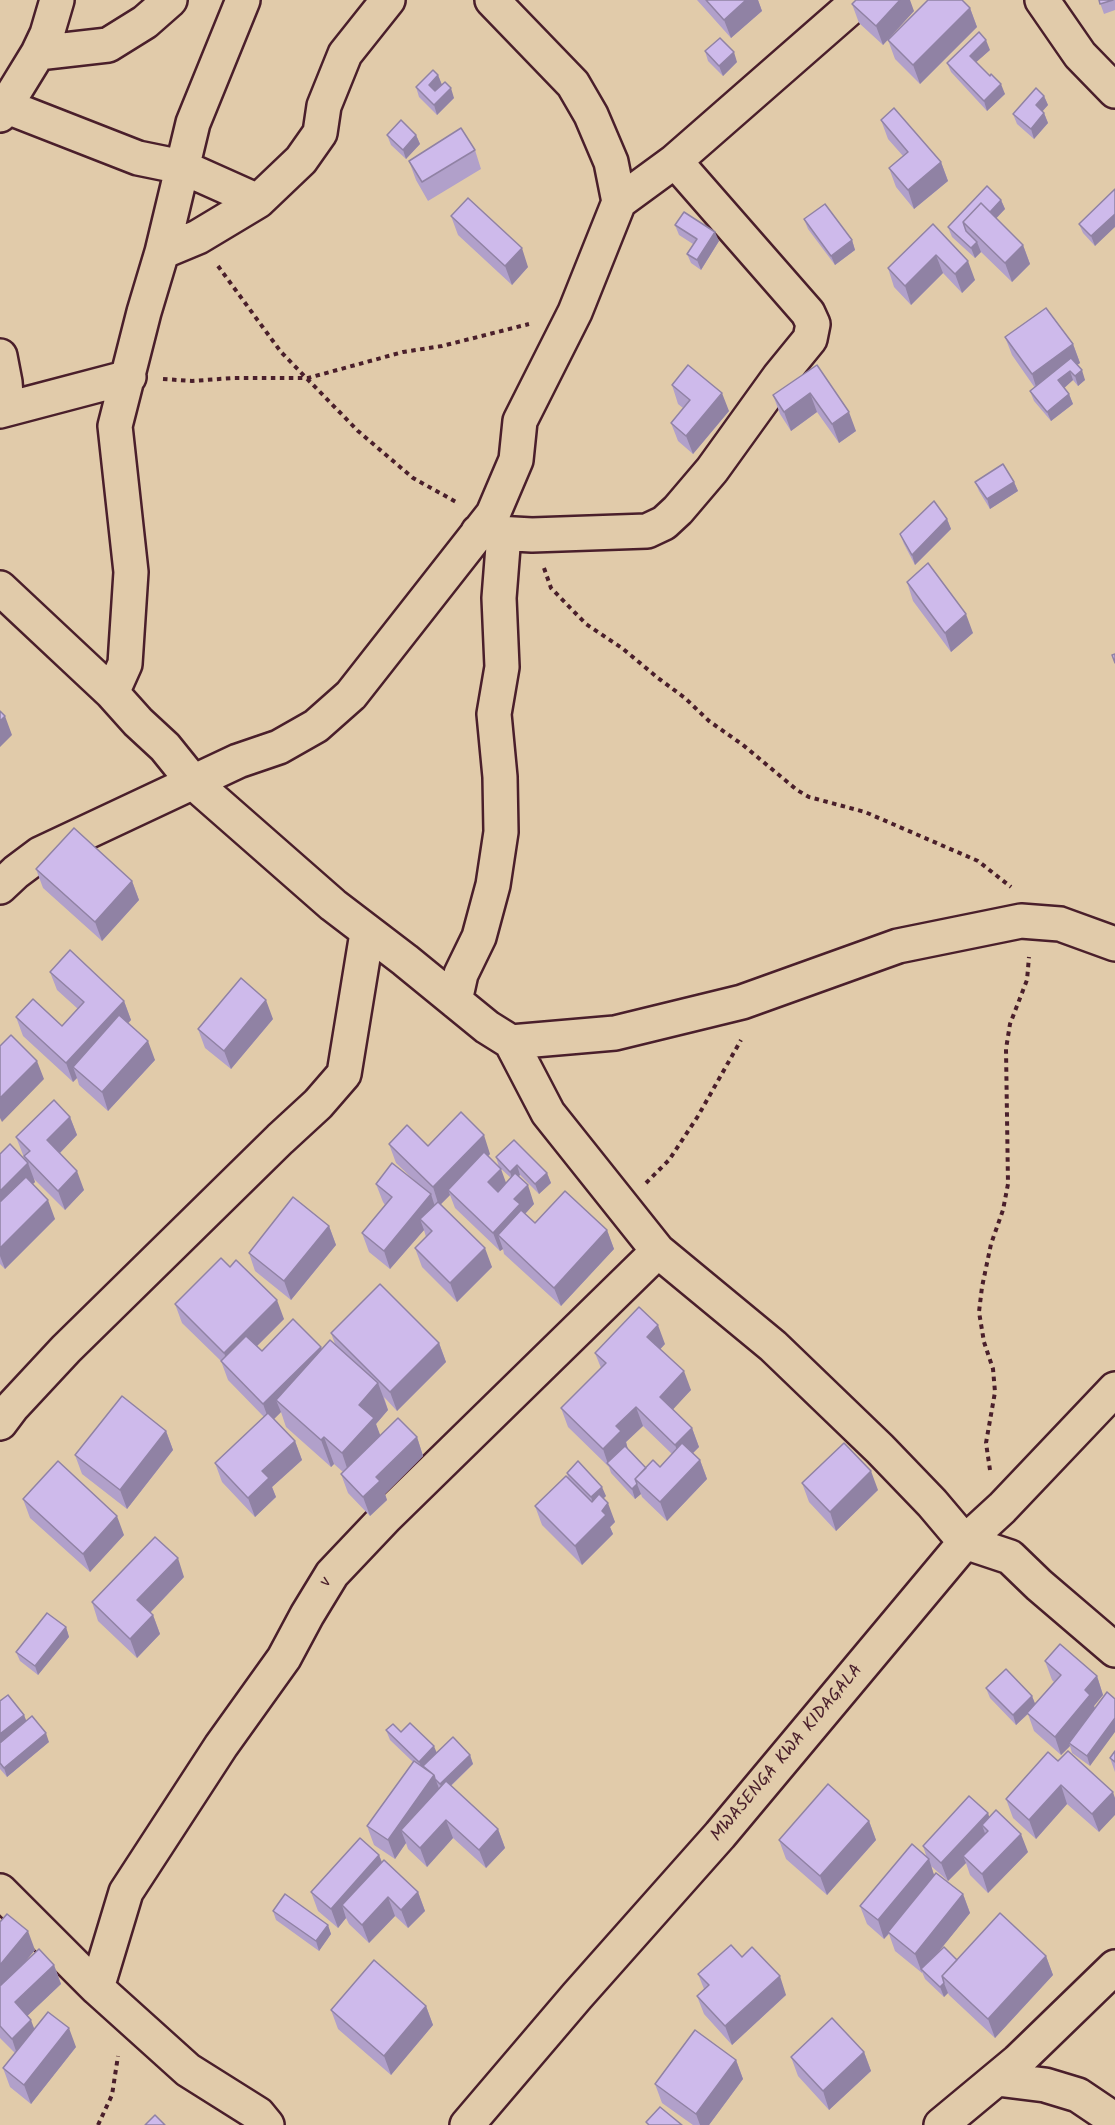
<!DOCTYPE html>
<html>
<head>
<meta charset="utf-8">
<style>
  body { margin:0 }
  canvas { display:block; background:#e1cbaa }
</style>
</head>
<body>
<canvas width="1115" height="2125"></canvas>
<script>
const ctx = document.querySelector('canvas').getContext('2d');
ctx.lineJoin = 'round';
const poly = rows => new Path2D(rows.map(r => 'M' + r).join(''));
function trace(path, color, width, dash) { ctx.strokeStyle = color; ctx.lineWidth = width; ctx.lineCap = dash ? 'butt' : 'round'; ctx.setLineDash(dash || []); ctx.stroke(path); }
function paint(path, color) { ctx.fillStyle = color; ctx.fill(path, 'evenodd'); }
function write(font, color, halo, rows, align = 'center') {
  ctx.font = font + ' Kalam,sans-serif'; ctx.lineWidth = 4.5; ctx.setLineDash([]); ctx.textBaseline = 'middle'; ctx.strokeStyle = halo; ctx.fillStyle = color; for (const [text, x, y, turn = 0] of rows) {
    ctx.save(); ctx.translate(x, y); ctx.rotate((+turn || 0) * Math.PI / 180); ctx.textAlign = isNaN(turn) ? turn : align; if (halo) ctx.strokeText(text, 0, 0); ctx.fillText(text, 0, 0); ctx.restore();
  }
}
const minor = poly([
  [1042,0,1080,55,1115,91],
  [38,53,108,45,145,22,170,0],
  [0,104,138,158,182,167,258,201],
  [0,115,38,53,47,34,57,0],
  [619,202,675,161,859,0],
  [162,252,193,123,243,0],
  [0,356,5,382,7,408],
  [0,411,129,377],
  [478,532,532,535,647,531,664,523,678,510,712,470,779,377,810,339,813,324,808,313,675,161],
  [0,588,112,693,138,722,165,747,194,783,333,905,405,960,487,1027,511,1042,615,1033,742,1002,898,946,1021,921,1060,924,1115,944],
  [112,693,125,664,131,572,115,426,144,312,162,252,198,237,258,201,301,160,320,133,324,106,345,54,388,0],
  [0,887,16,872,40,854,238,761,279,747,316,726,351,695,493,514,516,460,520,421,575,312,619,202,611,162,591,115,573,84,492,0],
  [455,1001,461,974,479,937,493,885,501,832,500,777,494,714,502,667,499,598,504,534],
  [511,1042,548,1113,658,1251,773,1346,880,1449,932,1503,965,1542,1010,1557,1039,1585,1115,1650],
  [0,1423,12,1407,66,1349,280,1139,318,1104,344,1074,367,933],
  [0,1891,97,1988,188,2070,258,2114,267,2125],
  [97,1988,126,1892,221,1746,284,1658,307,1615,332,1574,386,1517,658,1251],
  [997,2079,1045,2085,1078,2095,1115,2120],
  [467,2125,577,1996,720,1835,965,1542,1002,1508,1115,1389],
  [941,2125,1018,2061,1115,1967]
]);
trace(minor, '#4a1f2b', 38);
trace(poly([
  [218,266,281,352,358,431,413,478,458,503],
  [163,379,192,381,233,378,308,378,403,352,442,346,529,324],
  [544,568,551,588,586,624,622,648,658,678,685,698,709,721,743,745,797,790,809,797,865,812,978,861,1011,887],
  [646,1183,669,1160,698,1116,741,1040],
  [990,1470,986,1443,995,1392,993,1369,984,1342,979,1312,982,1287,991,1244,1003,1210,1008,1184,1006,1049,1010,1024,1027,980,1029,957],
  [98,2125,112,2095,118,2056]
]), '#4a1f2b', 4, [4.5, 4.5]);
trace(minor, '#e1cbaa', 33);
paint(poly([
  [697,0,758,0,762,11,731,38],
  [1099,0,1115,0,1115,10,1104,14],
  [852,4,914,11,883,45,859,23],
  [970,8,977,27,920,84,895,59,888,40],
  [990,50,976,62,1005,94,987,111,951,72,947,63],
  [705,51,737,62,723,76,708,61],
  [438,75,442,85,454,98,437,115,419,97,416,87],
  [1044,96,1048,105,1042,112,1044,113,1048,123,1034,139,1017,124,1013,114],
  [881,120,941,162,948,181,914,209,896,187,889,168,903,156,888,139],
  [387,135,416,135,420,144,406,159,391,145],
  [475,150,481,169,428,201,416,180,409,161],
  [1115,189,1095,246,1083,233,1079,224],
  [1001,200,1005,209,996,218,1023,245,1030,264,1012,282,981,252,975,258,952,237,948,227],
  [451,216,528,267,512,285,458,235],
  [804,219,852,240,855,250,835,265,808,229],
  [933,224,975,280,962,293,943,273,911,305,894,287,888,268],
  [675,225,719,241,701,270,691,263,687,254,693,244,679,235],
  [1005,337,1073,344,1080,363,1077,365,1085,380,1078,386,1073,380,1064,388,1069,394,1073,404,1051,421,1034,401,1030,391,1035,388,1012,355],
  [817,365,856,431,839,443,817,412,791,431,780,414,773,395],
  [672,385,729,411,693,454,678,441,671,423,683,408,678,404],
  [975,482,1014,482,1018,491,990,509,979,491],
  [947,519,951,529,915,565,904,544,900,534],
  [907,582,973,633,951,652,913,601],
  [36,869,132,881,139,900,102,941,43,888],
  [50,972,124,1001,131,1020,128,1023,155,1060,108,1111,79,1085,77,1078,73,1082,23,1036,16,1017,62,1026,78,1009,57,990],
  [273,1019,231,1069,205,1048,198,1029],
  [70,1117,77,1135,60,1153,84,1190,65,1210,34,1179,35,1182,33,1184,55,1219,5,1269,0,1264,0,1154,25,1160,16,1137],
  [389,1144,490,1154,488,1156,506,1183,511,1178,499,1167,496,1157,547,1173,551,1183,539,1194,520,1175,519,1176,534,1204,525,1214,535,1223,607,1230,614,1249,561,1306,504,1254,503,1249,500,1251,455,1208,450,1195,441,1204,492,1267,457,1302,422,1267,415,1248,426,1237,424,1230,390,1269,369,1252,362,1233,385,1205,383,1202,376,1184,417,1183,396,1163],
  [329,1226,336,1245,291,1300,255,1271,249,1253],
  [230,1267,284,1319,257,1346,262,1351,322,1349,335,1344,331,1333,439,1343,446,1362,397,1411,384,1397,388,1410,376,1424,380,1436,417,1437,423,1456,385,1494,387,1500,370,1516,348,1493,341,1474,343,1472,334,1464,331,1467,286,1427,281,1412,274,1419,295,1441,302,1460,272,1487,276,1497,255,1517,222,1482,215,1463,264,1417,228,1380,221,1361,182,1323,175,1304],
  [665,1344,660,1349,691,1390,672,1409,692,1428,699,1447,693,1453,700,1460,707,1479,667,1521,642,1497,641,1494,635,1499,611,1473,609,1467,568,1427,561,1408,601,1368,595,1353],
  [643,1426,672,1454,660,1467,646,1468,628,1449,626,1442],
  [166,1431,173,1450,127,1509,82,1474,75,1455],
  [567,1473,606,1496,604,1498,615,1522,610,1527,613,1534,582,1565,542,1525,535,1506,568,1478],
  [802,1483,878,1490,836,1531,809,1502],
  [23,1499,124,1535,90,1572,30,1518],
  [184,1577,150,1613,153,1615,160,1634,137,1658,98,1621,92,1602],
  [66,1627,69,1637,38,1675,20,1661,16,1652],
  [1045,1661,1097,1676,1103,1695,1094,1706,1095,1708,1090,1766,1072,1753,1070,1746,1061,1755,1034,1731,1028,1714,1016,1725,990,1698,986,1688,1032,1696,1035,1704,1054,1682,1052,1680],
  [0,1701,24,1715,26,1721,49,1742,7,1777,0,1769],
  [386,1730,401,1732,437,1752,470,1755,473,1764,451,1786,498,1829,505,1848,486,1868,453,1838,427,1867,408,1849,406,1843,395,1859,374,1845,367,1826,413,1762,390,1740],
  [1115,1751,1115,1772,1110,1758],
  [1058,1761,1113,1792,1099,1832,1067,1804,1036,1839,1013,1818,1006,1799],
  [988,1813,989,1818,1028,1852,988,1893,970,1875,966,1863,948,1881,931,1866,934,1875,963,1894,970,1913,938,1952,957,1960,1046,1956,1053,1975,995,2038,949,1995,948,1993,944,1997,925,1979,922,1972,922,1973,895,1951,889,1934,884,1939,867,1924,860,1906,927,1858,923,1846],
  [869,1821,876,1840,827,1895,786,1859,779,1840],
  [379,1855,382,1862,418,1892,425,1911,408,1928,395,1916,369,1943,349,1924,346,1918,338,1928,318,1911,311,1892],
  [273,1911,328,1925,331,1934,319,1951,276,1920],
  [0,1922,35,1950,21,1966,54,1965,61,1984,27,2016,34,2028,76,2047,31,2104,10,2087,3,2068,15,2053,0,2038],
  [742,1957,786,1995,732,2045,704,2014,697,1996,704,1989,698,1974],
  [426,2006,433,2025,391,2075,338,2029,331,2010],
  [864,2052,871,2071,829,2110,798,2076,791,2057],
  [736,2060,743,2079,709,2125,693,2125,662,2103,655,2084]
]), '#b1a0ca');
paint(poly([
  [746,0,758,0,762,11,731,38,724,20],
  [900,0,910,0,914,11,883,45,876,26],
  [970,8,977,27,920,84,913,65],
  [986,40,990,50,973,65,970,56],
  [734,52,737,62,723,76,719,66],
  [438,75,442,85,433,94,429,85],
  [1001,84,1005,94,987,111,984,101],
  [451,88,454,98,437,115,434,105],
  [1044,96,1048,105,1039,115,1036,105],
  [1044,113,1048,123,1034,139,1031,129],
  [416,135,420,144,406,159,403,150],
  [941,162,948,181,914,209,908,190],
  [1001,200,1005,209,990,225,987,215],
  [1115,214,1115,227,1095,246,1091,236],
  [715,232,719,241,701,270,697,260],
  [852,240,855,250,835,265,831,256],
  [977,242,981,252,975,258,971,248],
  [1023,245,1030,264,1012,282,1005,263],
  [522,248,528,267,512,285,505,266],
  [936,255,943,273,911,305,905,286],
  [968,261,975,280,962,293,955,274],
  [1073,344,1080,363,1038,393,1032,374],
  [1082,370,1085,380,1078,386,1075,376],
  [1070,371,1073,380,1062,390,1058,380],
  [722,393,729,411,693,454,686,436],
  [810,393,817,412,791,431,784,412],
  [1069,394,1073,404,1051,421,1047,412],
  [849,412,856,431,839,443,832,424],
  [1014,482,1018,491,990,509,987,499],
  [947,519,951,529,915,565,912,555],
  [966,614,973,633,951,652,945,633],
  [5,716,12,735,0,747,0,721],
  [132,881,139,900,102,941,95,922],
  [266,1000,273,1019,231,1069,224,1051],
  [124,1001,131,1020,81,1074,73,1067,77,1078,73,1082,66,1063],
  [148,1041,155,1060,108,1111,102,1092],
  [37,1061,44,1079,2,1122,0,1118,0,1098],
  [70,1117,77,1135,54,1159,47,1140],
  [484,1135,490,1154,452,1193,448,1190,450,1195,439,1206,433,1187],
  [28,1163,35,1182,0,1216,0,1191],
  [517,1165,520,1175,513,1181,510,1172],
  [501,1169,508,1188,495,1201,488,1182],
  [77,1171,84,1190,65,1210,58,1191],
  [547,1173,551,1183,539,1194,535,1184],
  [528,1185,534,1204,524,1215,498,1235,503,1249,500,1251,493,1233,514,1199],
  [431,1194,437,1213,420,1219,424,1230,390,1269,384,1251],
  [48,1200,55,1219,5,1269,0,1256,0,1248],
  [329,1226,336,1245,291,1300,284,1281],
  [607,1230,614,1249,561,1306,554,1288],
  [485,1248,492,1267,457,1302,450,1283],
  [277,1300,284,1319,231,1372,224,1353],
  [658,1325,665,1344,654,1356,647,1337],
  [439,1343,446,1362,397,1411,390,1392],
  [321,1347,328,1365,276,1400,281,1412,270,1423,263,1404],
  [684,1371,691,1390,667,1416,660,1397],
  [378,1383,388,1410,376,1424,384,1445,351,1480,342,1453,359,1405],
  [636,1407,643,1426,626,1442,628,1450,608,1464,603,1449,616,1426],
  [692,1428,699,1447,682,1464,675,1445],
  [166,1431,173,1450,127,1509,120,1490],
  [324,1437,334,1464,331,1467,321,1440],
  [417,1437,423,1456,385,1494,387,1500,370,1516,363,1497,376,1477],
  [295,1441,302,1460,272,1487,276,1497,255,1517,248,1498,262,1471],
  [700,1460,707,1479,667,1521,660,1502],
  [871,1471,878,1490,836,1531,830,1512],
  [637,1484,641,1494,635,1499,632,1489],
  [602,1487,606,1496,594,1507,591,1497],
  [608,1503,615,1522,610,1527,613,1534,582,1565,575,1546,602,1511],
  [117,1516,124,1535,90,1572,83,1554],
  [178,1558,184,1577,144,1619,137,1600],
  [153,1615,160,1634,137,1658,130,1639],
  [66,1627,69,1637,38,1675,35,1666],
  [1097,1676,1103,1695,1094,1706,1097,1714,1069,1743,1070,1746,1061,1755,1055,1737,1085,1690],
  [1032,1696,1036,1706,1016,1725,1013,1715],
  [24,1715,28,1725,0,1746,0,1734],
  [1115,1718,1115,1732,1090,1766,1087,1756],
  [46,1733,49,1742,7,1777,4,1768],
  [434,1746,438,1756,423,1766,424,1770,423,1771,419,1762],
  [470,1755,473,1764,443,1793,440,1784],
  [434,1775,441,1794,401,1830,406,1843,395,1859,388,1840],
  [1061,1785,1067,1804,1036,1839,1029,1820],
  [1113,1792,1115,1798,1115,1815,1099,1832,1092,1814],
  [988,1813,994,1832,988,1831,982,1825,987,1839,963,1856,966,1863,948,1881,941,1863],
  [446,1820,453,1838,427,1867,420,1848],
  [869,1821,876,1840,827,1895,820,1876],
  [498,1829,505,1848,486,1868,479,1850],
  [1021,1834,1028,1852,988,1893,982,1874],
  [379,1855,386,1873,342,1905,346,1918,338,1928,331,1909],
  [929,1859,935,1878,884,1939,878,1920],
  [418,1892,425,1911,408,1928,401,1910],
  [963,1894,970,1913,923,1971,921,1969,922,1973,915,1954],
  [388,1897,395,1916,369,1943,362,1925],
  [328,1925,331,1934,319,1951,316,1941],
  [28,1931,35,1950,0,1992,0,1965],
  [1046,1956,1053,1975,995,2038,988,2019],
  [54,1965,61,1984,22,2021,15,2002],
  [780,1976,786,1995,732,2045,725,2026],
  [944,1983,948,1993,944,1997,940,1987],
  [426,2006,433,2025,391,2075,384,2056],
  [31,2020,38,2039,18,2057,12,2039],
  [69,2028,76,2047,31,2104,24,2085],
  [864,2052,871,2071,829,2110,823,2091],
  [736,2060,743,2079,709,2125,700,2125,696,2114]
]), '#9082a4');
const building = poly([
  [706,0,746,0,724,20,706,0],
  [856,0,900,0,876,26,852,4,856,0],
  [928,0,962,0,970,8,913,65,888,40,928,0],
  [1099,0,1113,0,1100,4,1099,0],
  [979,32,986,40,970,56,990,76,991,74,1001,84,984,101,947,63,979,32],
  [720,38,734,52,719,66,705,51,720,38],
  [433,70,438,75,429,85,435,91,445,82,451,88,434,105,416,87,433,70],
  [1036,88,1044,96,1036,105,1044,113,1031,129,1013,114,1036,88],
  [894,108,941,162,908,190,889,168,908,152,881,120,894,108],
  [401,120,416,135,403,150,387,135,401,120],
  [461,128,475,150,422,182,409,161,461,128],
  [987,186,1001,200,990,212,981,203,963,222,966,231,977,242,971,248,948,227,987,186],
  [1115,189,1115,214,1091,236,1079,224,1115,189],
  [468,198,522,248,505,266,451,216,468,198],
  [981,203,1023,245,1005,263,963,222,981,203],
  [825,204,852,240,831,256,804,219,825,204],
  [684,212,715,232,697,260,687,254,697,239,675,225,684,212],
  [933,224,968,261,955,274,936,255,905,286,888,268,933,224],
  [1046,308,1073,344,1032,374,1005,337,1046,308],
  [1071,358,1082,370,1075,376,1070,371,1058,380,1069,394,1047,412,1030,391,1071,358],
  [688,365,722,393,686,436,671,423,690,400,672,385,688,365],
  [817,365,849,412,832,424,810,393,784,412,773,395,817,365],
  [1003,464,1014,482,987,499,975,482,1003,464],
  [934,501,947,519,912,555,900,534,934,501],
  [928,563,966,614,945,633,907,582,928,563],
  [1115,654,1115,663,1112,655,1115,654],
  [0,711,5,716,0,721,0,711],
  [74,828,132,881,95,922,36,869,74,828],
  [70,950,124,1001,66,1063,16,1017,33,999,62,1026,84,1002,50,972,70,950],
  [241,978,266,1000,224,1051,198,1029,241,978],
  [119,1015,148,1041,102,1092,73,1067,119,1015],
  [11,1035,37,1061,0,1098,0,1046,11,1035],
  [54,1100,70,1117,47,1140,77,1171,58,1191,24,1156,30,1151,16,1137,54,1100],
  [461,1112,484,1135,433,1187,389,1144,407,1125,428,1146,461,1112],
  [514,1140,547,1173,535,1184,517,1165,510,1172,496,1157,514,1140],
  [10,1144,28,1163,0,1191,0,1154,10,1144],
  [484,1152,501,1169,488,1182,498,1192,515,1173,528,1185,514,1199,520,1204,493,1233,448,1190,484,1152],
  [392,1163,431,1194,384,1251,362,1233,392,1197,376,1184,392,1163],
  [26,1177,48,1200,0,1248,0,1202,26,1177],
  [565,1191,607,1230,554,1288,498,1235,521,1210,535,1223,565,1191],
  [293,1197,329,1226,284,1281,249,1253,293,1197],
  [438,1202,485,1248,450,1283,415,1248,432,1231,420,1219,438,1202],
  [221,1258,230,1267,236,1260,277,1300,224,1353,175,1304,221,1258],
  [380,1284,439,1343,390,1392,331,1333,380,1284],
  [639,1307,658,1325,647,1337,684,1371,660,1397,692,1428,675,1445,636,1407,616,1426,621,1431,603,1449,561,1408,606,1363,595,1353,639,1307],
  [293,1319,321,1347,263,1404,221,1361,246,1336,262,1351,293,1319],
  [330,1340,378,1383,359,1405,374,1418,342,1453,324,1437,321,1440,276,1400,330,1340],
  [122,1396,166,1431,120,1490,75,1455,122,1396],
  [268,1413,295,1441,262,1471,269,1478,248,1498,215,1463,268,1413],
  [398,1418,417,1437,376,1477,380,1481,363,1497,341,1474,398,1418],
  [682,1443,700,1460,660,1502,635,1479,653,1460,660,1467,682,1443],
  [844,1443,871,1471,830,1512,802,1483,844,1443],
  [625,1446,646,1468,635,1479,637,1484,632,1489,607,1463,625,1446],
  [58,1461,117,1516,83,1554,23,1499,58,1461],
  [578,1461,602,1487,591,1497,567,1473,578,1461],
  [566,1476,592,1502,599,1494,608,1503,602,1511,606,1515,575,1546,535,1506,566,1476],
  [155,1537,178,1558,137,1600,153,1615,130,1639,92,1602,155,1537],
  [47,1613,66,1627,35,1666,16,1652,47,1613],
  [1060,1644,1097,1676,1085,1690,1090,1695,1055,1737,1027,1713,1061,1675,1045,1661,1060,1644],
  [1006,1669,1032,1696,1013,1715,986,1688,1006,1669],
  [1107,1692,1115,1699,1115,1718,1087,1756,1069,1743,1107,1692],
  [8,1695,24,1715,0,1734,0,1701,8,1695],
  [32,1716,46,1733,4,1768,0,1763,0,1743,32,1716],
  [410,1723,434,1746,419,1762,386,1730,393,1724,401,1732,410,1723],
  [453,1737,470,1755,440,1784,435,1779,434,1775,423,1766,453,1737],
  [1068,1751,1113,1792,1092,1814,1061,1785,1029,1820,1006,1799,1048,1752,1058,1761,1068,1751],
  [1115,1751,1115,1762,1110,1758,1115,1751],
  [414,1761,434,1775,388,1840,367,1826,414,1761],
  [446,1781,498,1829,479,1850,446,1820,420,1848,401,1830,446,1781],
  [828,1784,869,1821,820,1876,779,1840,828,1784],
  [969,1796,988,1813,941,1863,923,1846,969,1796],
  [996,1810,1021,1834,982,1874,963,1856,988,1831,982,1825,996,1810],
  [360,1838,379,1855,331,1909,311,1892,360,1838],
  [912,1844,929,1859,878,1920,860,1906,912,1844],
  [384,1860,418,1892,401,1910,388,1897,362,1925,342,1905,384,1860],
  [936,1873,963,1894,915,1954,888,1932,936,1873],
  [285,1894,328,1925,316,1941,273,1911,285,1894],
  [1000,1913,1046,1956,988,2019,942,1976,1000,1913],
  [7,1914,28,1931,0,1965,0,1922,7,1914],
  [731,1945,742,1957,752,1947,780,1976,725,2026,697,1996,709,1985,698,1974,731,1945],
  [944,1947,957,1960,942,1976,944,1983,940,1987,921,1969,944,1947],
  [39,1949,54,1965,15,2002,31,2020,12,2039,0,2026,0,1986,39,1949],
  [374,1960,426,2006,384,2056,331,2010,374,1960],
  [48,2012,69,2028,24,2085,3,2068,48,2012],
  [832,2018,864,2052,823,2091,791,2057,832,2018],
  [695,2030,736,2060,696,2114,655,2084,695,2030],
  [660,2107,682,2125,649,2125,646,2122,660,2107],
  [155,2115,165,2125,145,2125,155,2115]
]);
paint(building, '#cebaeb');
trace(building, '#9082a4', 1.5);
write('18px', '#4a1f2b', '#e1cbaa', [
  ["v",327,1583,-57],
  ["MWASENGA KWA KIDAGALA",788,1754,-50]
]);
</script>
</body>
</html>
